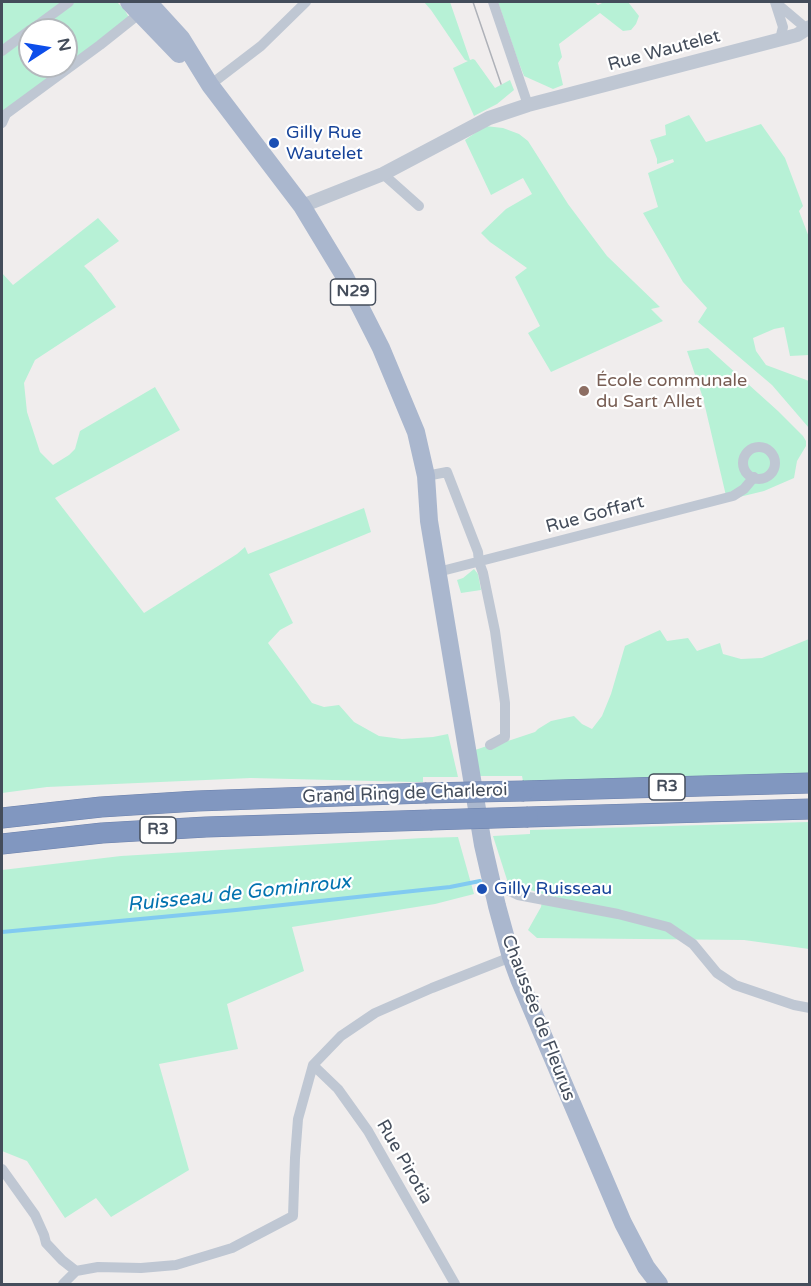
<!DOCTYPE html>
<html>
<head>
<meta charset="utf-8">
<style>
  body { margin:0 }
  #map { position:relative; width:811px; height:1286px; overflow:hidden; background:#f0eded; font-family:"Varela Round",sans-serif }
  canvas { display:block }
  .frame { position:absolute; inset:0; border:3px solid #444d5b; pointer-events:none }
  .north { position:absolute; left:18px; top:18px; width:60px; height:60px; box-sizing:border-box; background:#fff; border:2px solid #b4b8bd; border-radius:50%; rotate:78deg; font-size:16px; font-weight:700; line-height:24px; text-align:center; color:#444d5b }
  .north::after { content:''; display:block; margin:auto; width:21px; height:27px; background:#0d4eea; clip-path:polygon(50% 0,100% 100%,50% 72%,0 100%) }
</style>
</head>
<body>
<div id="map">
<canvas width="811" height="1286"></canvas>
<div class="frame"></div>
<div class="north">N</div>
</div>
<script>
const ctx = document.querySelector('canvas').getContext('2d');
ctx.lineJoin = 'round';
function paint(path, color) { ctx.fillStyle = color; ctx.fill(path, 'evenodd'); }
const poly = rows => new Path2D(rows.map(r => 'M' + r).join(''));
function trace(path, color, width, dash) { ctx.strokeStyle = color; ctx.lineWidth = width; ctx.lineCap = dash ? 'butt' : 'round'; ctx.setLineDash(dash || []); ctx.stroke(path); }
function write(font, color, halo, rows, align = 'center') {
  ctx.font = font + ' "Varela Round",sans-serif'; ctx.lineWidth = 4.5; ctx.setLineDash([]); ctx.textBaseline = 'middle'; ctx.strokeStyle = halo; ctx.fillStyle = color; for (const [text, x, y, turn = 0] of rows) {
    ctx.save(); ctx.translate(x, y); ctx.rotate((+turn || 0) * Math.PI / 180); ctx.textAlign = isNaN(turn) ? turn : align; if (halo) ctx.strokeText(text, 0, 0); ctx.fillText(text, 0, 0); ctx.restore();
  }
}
paint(poly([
  [2,2,117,2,124,9,131,21,8,118,2,129],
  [30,30,66,30,66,66,30,66],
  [424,2,450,2,470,60,473,59,475,60,495,88,510,80,514,90,497,104,474,116,453,68,468,61,465,60,431,10],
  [498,2,594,2,598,5,604,2,628,2,639,16,636,24,631,30,623,31,600,13,559,44,562,57,558,63,563,85,553,89,524,76,517,58],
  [689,115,706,142,761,124,785,158,803,206,799,211,810,240,809,355,790,356,784,327,774,329,753,338,756,351,766,365,809,381,809,428,772,385,698,322,707,308,683,282,643,213,658,207,648,173,674,162,673,159,657,164,657,159,650,140,666,135,665,125],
  [485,126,503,128,519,134,528,141,568,204,607,256,660,307,651,309,663,321,551,372,528,333,540,326,515,277,527,268,490,242,481,233,506,209,532,194,523,178,491,195,465,140],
  [98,218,119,241,84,266,91,273,116,307,35,360,24,383,27,412,40,452,53,465,69,455,75,449,80,431,155,387,180,430,55,498,144,613,237,554,245,547,248,554,364,508,371,532,269,574,293,623,280,630,268,643,312,703,324,707,339,705,354,722,379,736,402,739,433,737,448,734,458,777,423,777,423,782,413,782,251,778,47,787,2,793,2,273,13,285],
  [708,348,778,411,803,436,806,441,806,446,797,461,794,478,764,491,727,500,703,398,687,351],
  [474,569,478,574,481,590,461,593,457,580,463,578],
  [660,630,667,641,688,638,697,651,720,643,723,654,741,659,762,658,809,639,809,775,523,781,522,776,478,776,472,751,490,745,511,740,535,732,538,729,551,721,574,716,582,724,592,729,602,716,611,694,625,646],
  [809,822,809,949,744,940,537,938,528,930,541,907,543,894,508,883,493,836,530,834,530,830],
  [458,837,474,894,435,904,292,927,304,971,227,1004,238,1049,159,1064,189,1170,111,1217,96,1198,65,1218,27,1161,2,1151,2,870,121,856,423,838]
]), '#b7f1d6');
trace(poly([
  [2,932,236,910,450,887,480,881]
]), '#81caf1', 4);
const motorway = poly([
  [524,791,810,783],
  [528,817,810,809],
  [2,818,101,807,197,801,425,793],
  [2,844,102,833,206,827,430,820]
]);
trace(motorway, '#6c81ab', 21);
trace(poly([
  [493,2,528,105],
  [775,2,807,29],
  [775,2,783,27,780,39],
  [31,30,69,2],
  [2,51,30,30],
  [210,85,261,46,306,2],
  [2,123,6,114,100,45,144,10],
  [383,174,419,206],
  '743 463a16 16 0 1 1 32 0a16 16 0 1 1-32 0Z',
  [426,476,447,472,478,552,479,562,483,573,495,631,505,703,505,737,490,745],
  [438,572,733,496,744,489,754,477],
  [492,883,518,895,618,914,668,927,693,944,717,973,735,985,794,1005,810,1008],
  [313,1065,338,1089,368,1131,455,1284],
  [2,1169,35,1215,44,1235,46,1243,62,1260,76,1271],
  [76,1271,98,1267,141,1268,176,1265,232,1248,293,1216,295,1158,298,1119,313,1065,341,1036,375,1013,432,988,511,957],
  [63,1284,76,1271]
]), '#bfc7d3', 10);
trace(poly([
  [302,206,383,174,489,118,528,105,797,35,810,27]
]), '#bfc7d3', 14);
trace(poly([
  [129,2,179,54],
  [148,2,181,38,210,85,302,206,345,277,381,348,416,432,426,476,429,521,483,845,497,906,511,957,519,979,623,1223,646,1267,659,1284]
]), '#aab7ce', 18);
trace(motorway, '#8197c0', 20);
trace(poly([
  [473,2,501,84]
]), '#aeb1b8', 1.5);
const motorwayBridge = poly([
  [425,793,524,791],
  [430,820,528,817]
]);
trace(motorwayBridge, '#6c81ab', 21, []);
trace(motorwayBridge, '#8197c0', 20);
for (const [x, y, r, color] of [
  [274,143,6,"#1a4fb4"],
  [584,391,6,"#8d6e63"],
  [482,889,6,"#1a4fb4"]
]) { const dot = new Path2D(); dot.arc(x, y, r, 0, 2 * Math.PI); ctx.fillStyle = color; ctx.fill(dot); trace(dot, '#fff', 2); }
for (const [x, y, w] of [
  [353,292,45],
  [667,787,36],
  [158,830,36]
]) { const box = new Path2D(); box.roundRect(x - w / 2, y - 13, w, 26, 4.5); ctx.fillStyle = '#fff'; ctx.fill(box); trace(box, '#444d5b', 1.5); }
write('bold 16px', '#444d5b', null, [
  ["N29",353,292],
  ["R3",667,787],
  ["R3",158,830]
]);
write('18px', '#444d5b', '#fff', [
  ["Rue Wautelet",664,51,-15],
  ["Rue Goffart",595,515,-15],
  ["Grand Ring de Charleroi",405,794,-2],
  ["Chaussée de Fleurus",538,1018,69],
  ["Rue Pirotia",404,1162,60]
]);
write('18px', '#164399', '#fff', [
  ["Gilly Rue",286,133],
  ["Wautelet",286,154],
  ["Gilly Ruisseau",494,889]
], 'left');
write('18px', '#785e54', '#fff', [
  ["École communale",596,381],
  ["du Sart Allet",596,402]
], 'left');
write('italic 20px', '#0373b0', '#fff', [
  ["Ruisseau de Gominroux",239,894,-6]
]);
</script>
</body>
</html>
